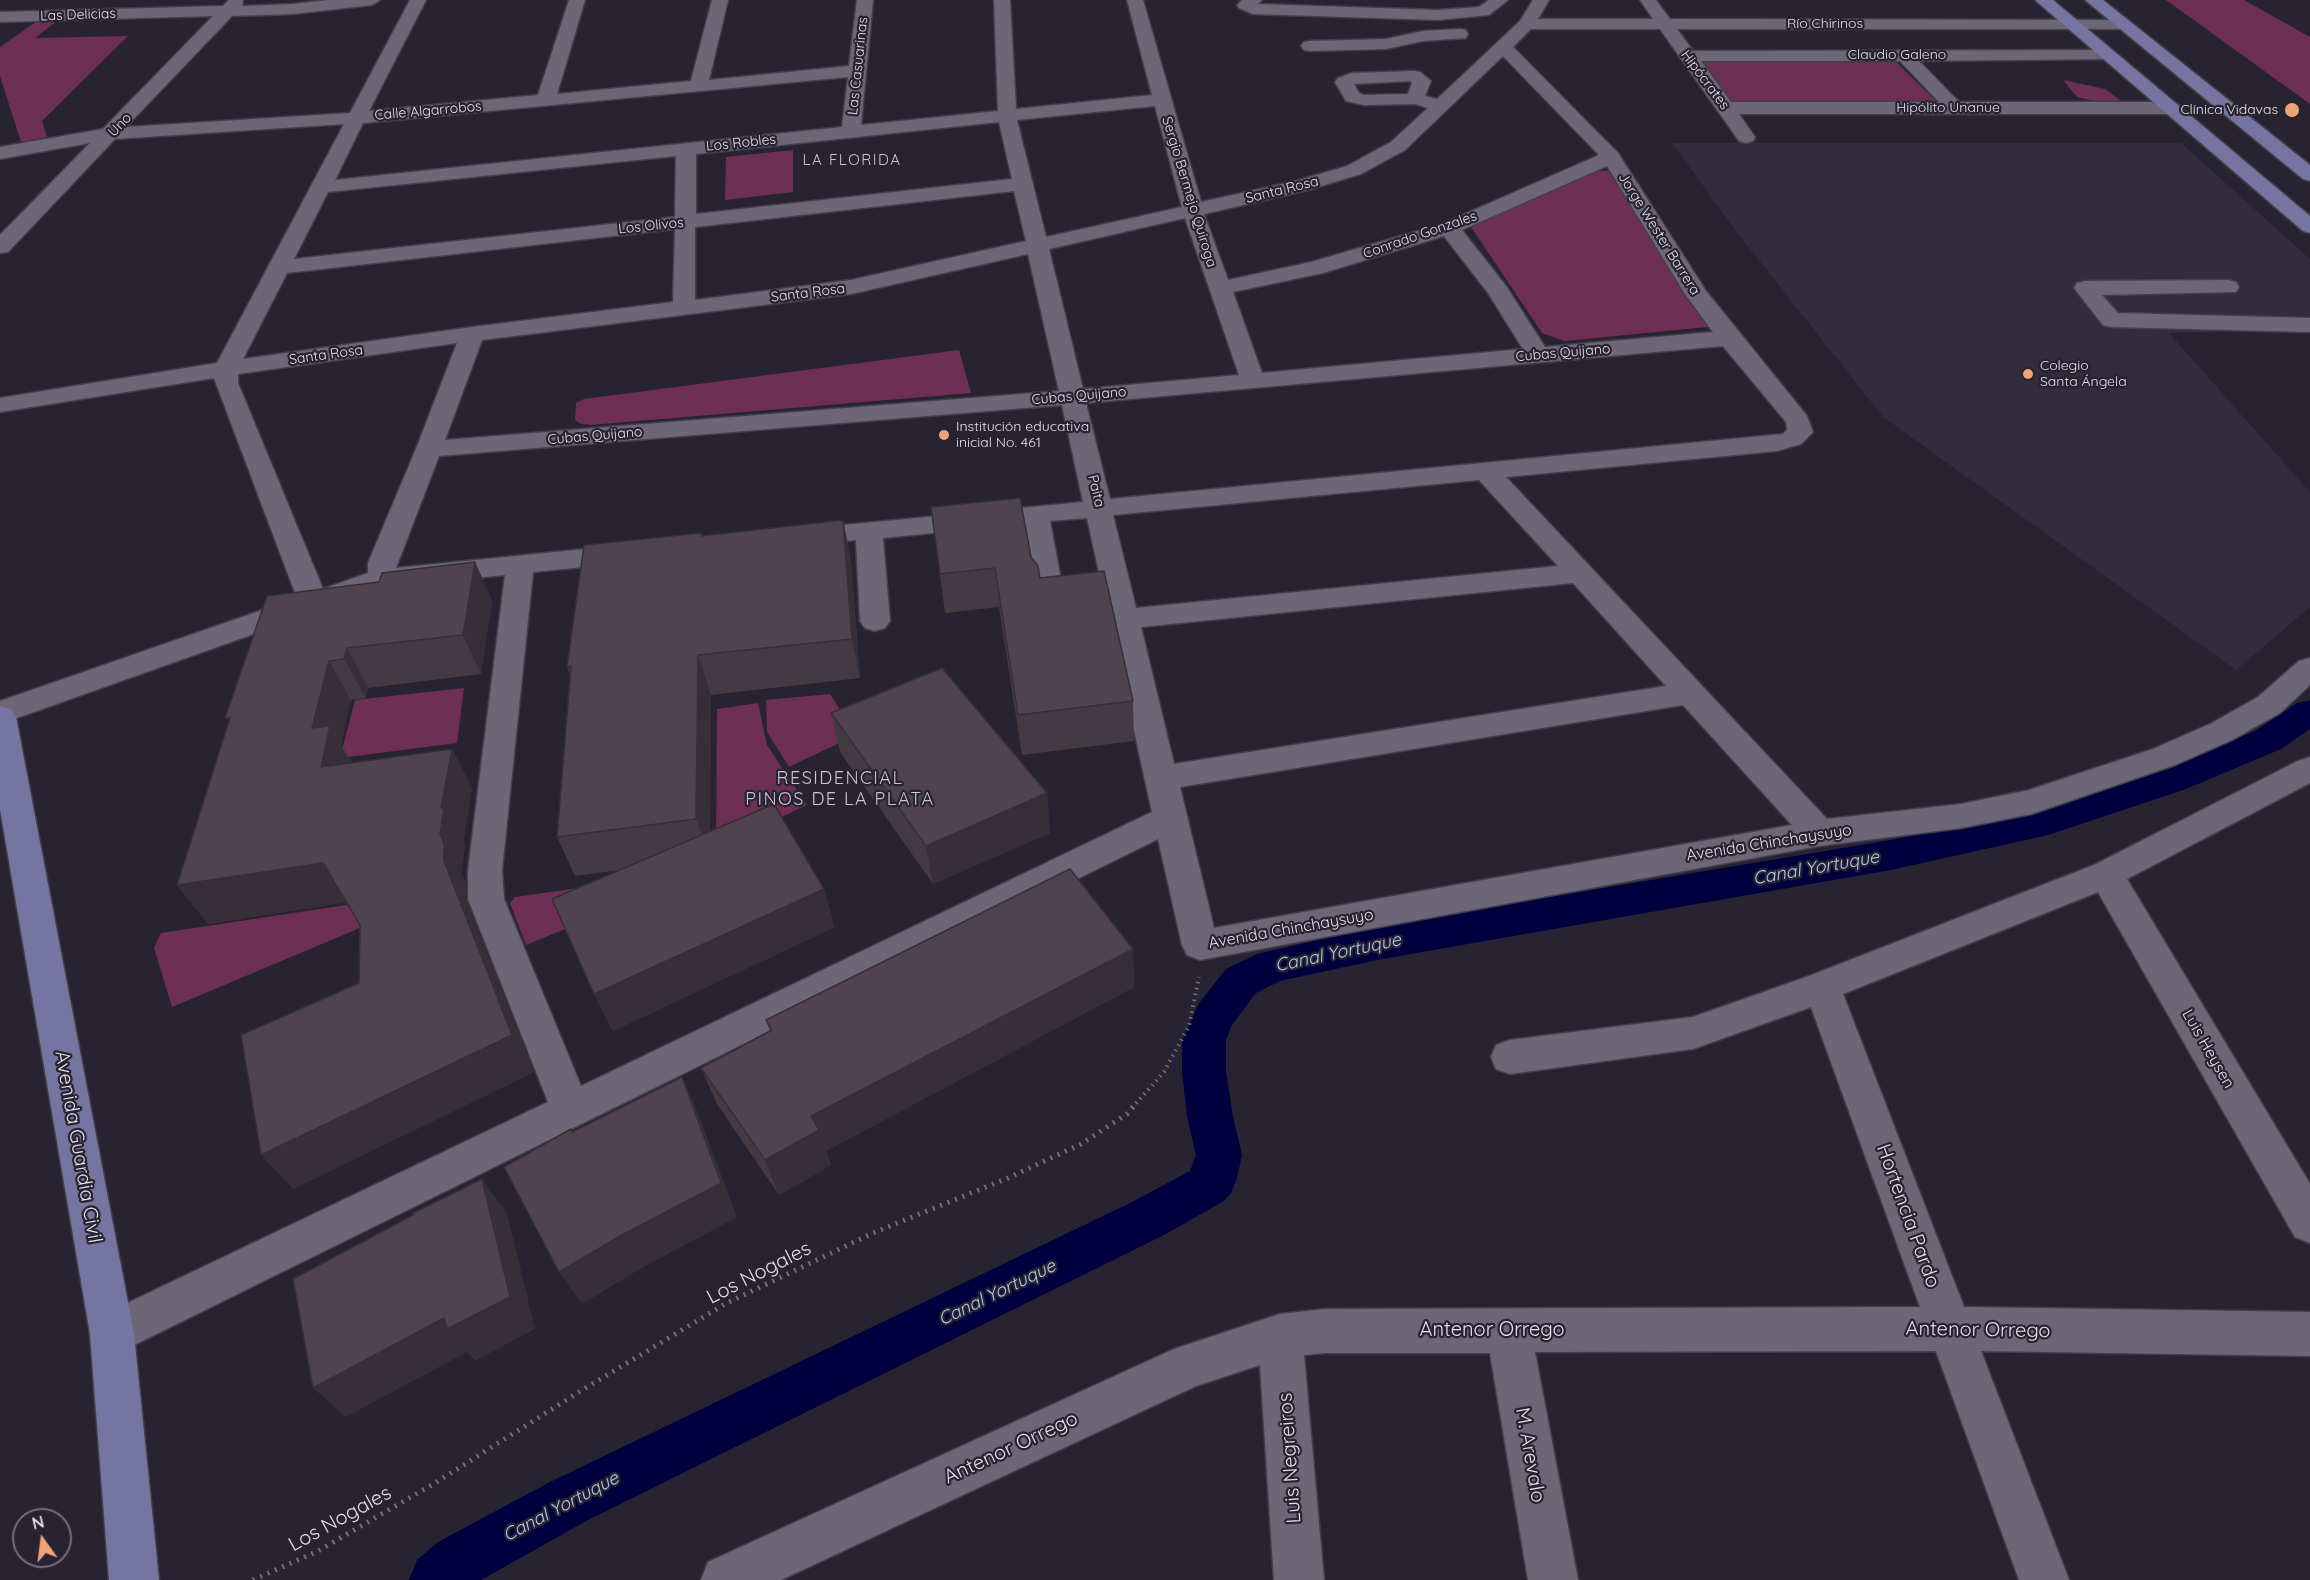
<!DOCTYPE html>
<html>
<head>
<meta charset="utf-8">
<style>
  body { margin:0 }
  #map { position:relative; width:2310px; height:1580px; overflow:hidden; background:#282330; font-family:Quicksand,sans-serif }
  canvas { display:block }
  .north { position:absolute; left:12px; top:1508px; width:60px; height:60px; box-sizing:border-box; background:#282330; border:2px solid #736f7a; border-radius:50%; rotate:346deg; font-size:16px; font-weight:700; line-height:24px; text-align:center; color:#e3e0e9 }
  .north::after { content:''; display:block; margin:auto; width:21px; height:27px; background:#efa378; clip-path:polygon(50% 0,100% 100%,50% 72%,0 100%) }
</style>
</head>
<body>
<div id="map">
<canvas width="2310" height="1580"></canvas>
<div class="north">N</div>
</div>
<script>
const ctx = document.querySelector('canvas').getContext('2d');
ctx.lineJoin = 'round';
function paint(path, color) { ctx.fillStyle = color; ctx.fill(path, 'evenodd'); }
const poly = rows => new Path2D(rows.map(r => 'M' + r).join(''));
function trace(path, color, width, dash) { ctx.strokeStyle = color; ctx.lineWidth = width; ctx.lineCap = dash ? 'butt' : 'round'; ctx.setLineDash(dash || []); ctx.stroke(path); }
function write(font, color, halo, rows, align = 'center') {
  ctx.font = font + ' Quicksand,sans-serif'; ctx.lineWidth = 4.5; ctx.setLineDash([]); ctx.textBaseline = 'middle'; ctx.strokeStyle = halo; ctx.fillStyle = color; for (const [text, x, y, turn = 0] of rows) {
    ctx.save(); ctx.translate(x, y); ctx.rotate((+turn || 0) * Math.PI / 180); ctx.textAlign = isNaN(turn) ? turn : align; if (halo) ctx.strokeText(text, 0, 0); ctx.fillText(text, 0, 0); ctx.restore();
  }
}
paint(poly([
  [1672,143,2181,143,2310,259,2310,331,2169,333,2310,492,2310,607,2236,670,1883,417,1736,231]
]), '#332b3e');
paint(poly([
  [2166,0,2244,0,2310,37,2310,104],
  [43,17,62,17,35,38,128,36,42,121,47,137,21,142,0,76,0,47],
  [1698,60,1894,60,1940,105,1732,104],
  [2063,80,2105,89,2120,100,2103,103,2077,97],
  [793,150,793,192,725,200,726,157],
  [1591,170,1608,171,1706,318,1707,327,1565,341,1542,333,1469,224],
  [959,350,971,393,590,425,581,424,575,420,576,403,584,399],
  [464,688,457,743,340,758,355,700],
  [830,694,856,735,789,767,767,732,766,700],
  [758,703,767,745,807,805,716,848,717,709],
  [763,848,526,945,510,903,515,897,676,874],
  [446,890,341,936,172,1007,154,948,161,933]
]), '#6e2f54');
paint(poly([
  [2310,700,2310,729,2281,749,2186,789,2048,835,1891,870,1382,959,1280,981,1256,993,1232,1025,1226,1040,1226,1071,1233,1117,1242,1155,1237,1178,1231,1193,1224,1201,1166,1234,588,1520,481,1580,409,1580,417,1560,438,1542,550,1482,1132,1202,1190,1171,1196,1155,1187,1117,1182,1071,1182,1040,1199,1003,1226,969,1257,954,1382,925,1891,840,2046,807,2160,769,2255,731,2297,703,2310,700]
]), '#00003f');
const minor = poly([
  [229,0,243,0,242,6,293,4,329,0,380,0,372,5,293,14,232,16,126,127,350,113,410,0,426,0,369,111,538,95,569,0,585,0,557,94,691,81,712,0,728,0,709,80,849,66,857,0,873,0,861,125,998,111,994,0,1010,0,1016,109,1152,95,1127,0,1143,0,1201,202,1296,181,1347,166,1391,142,1428,108,1415,104,1364,105,1346,101,1335,82,1338,78,1352,73,1414,71,1420,72,1431,81,1425,96,1437,99,1520,21,1533,0,1549,0,1538,19,1653,19,1640,0,1656,0,1670,19,2128,20,2130,24,2128,28,2122,29,1677,29,1693,51,2107,50,2113,51,2116,55,2113,59,1919,61,1959,102,2170,102,2176,104,2179,108,2176,112,2170,114,1739,114,1755,137,1753,141,1746,143,1739,141,1660,29,1531,29,1513,47,1618,153,1706,291,1807,416,1813,432,1801,444,1777,451,1506,477,1827,819,1961,804,2029,790,2153,749,2210,724,2258,697,2299,661,2310,658,2310,685,2280,713,2232,740,2175,765,2031,814,1961,828,1819,846,1200,960,1187,955,1182,945,1158,839,112,1356,96,1350,90,1334,96,1318,548,1102,468,899,468,870,505,575,386,587,0,724,0,701,297,598,214,378,0,412,0,398,217,363,344,124,115,139,8,252,0,253,0,235,90,143,0,159,0,147,103,129,213,16,0,22,0,12,223,6,229,0],
  [1503,56,1599,155,1442,224,1311,262,1228,280,1204,214,1308,190,1361,174,1405,150,1503,56],
  [1701,61,1900,61,1939,102,1731,102,1701,61],
  [848,77,842,127,335,180,363,123,848,77],
  [1410,81,1412,83,1408,94,1364,95,1359,93,1354,84,1410,81],
  [1155,106,1182,207,1046,237,1017,120,1155,106],
  [999,122,1012,179,696,214,696,154,999,122],
  [676,156,675,217,294,259,328,192,676,156],
  [1607,166,1685,294,1713,332,1545,347,1506,286,1462,230,1607,166],
  [1014,191,1026,241,851,280,695,300,695,227,1014,191],
  [1185,218,1239,375,1083,389,1049,249,1185,218],
  [675,229,673,302,472,327,243,359,287,273,675,229],
  [1444,236,1488,293,1523,349,1262,373,1233,292,1323,273,1444,236],
  [1028,254,1059,391,445,440,482,340,851,294,1028,254],
  [457,343,416,449,368,563,368,573,323,589,238,383,238,374,457,343],
  [1723,346,1786,422,1787,430,1783,434,1110,499,1086,403,1723,346],
  [1062,405,1083,502,802,529,792,531,788,537,792,543,802,545,856,540,860,621,865,628,875,631,885,628,890,621,883,538,1023,524,1036,596,1040,603,1050,605,1060,603,1064,596,1050,521,1087,518,1152,812,581,1086,504,899,502,870,533,572,625,563,635,560,639,554,635,548,625,545,396,568,439,456,1062,405],
  [1479,480,1558,566,1136,608,1113,515,1479,480],
  [1573,583,1666,686,1174,764,1141,627,1573,583],
  [1683,705,1792,825,1214,928,1180,787,1683,705],
  [1242,0,1262,0,1258,4,1438,10,1479,7,1489,0,1508,0,1489,15,1438,20,1253,14,1239,8,1237,5,1242,0],
  [1460,29,1466,30,1468,34,1466,38,1423,41,1386,49,1310,51,1304,50,1301,46,1304,42,1310,41,1386,39,1423,31,1460,29],
  [2228,280,2236,282,2239,287,2236,292,2102,295,2118,313,2310,318,2310,332,2111,327,2103,325,2074,288,2077,283,2085,281,2228,280],
  [2310,757,2310,783,2127,879,2310,1184,2310,1243,2295,1237,2098,892,1843,994,1964,1307,2310,1312,2310,1356,1981,1351,2069,1580,2019,1580,1936,1351,1535,1352,1578,1580,1528,1580,1490,1353,1325,1353,1304,1355,1324,1580,1274,1580,1260,1365,1196,1386,781,1580,701,1580,708,1562,1174,1349,1280,1314,1325,1309,1920,1307,1811,1007,1693,1049,1510,1074,1496,1069,1491,1057,1496,1045,1510,1040,1693,1017,1809,976,2094,865,2298,761,2310,757]
]);
const major = poly([
  [2035,0,2053,0,2310,216,2310,233,2303,231,2035,0],
  [2085,0,2103,0,2310,165,2310,181,2303,179,2085,0],
  [0,706,11,709,16,717,134,1334,159,1580,109,1580,90,1334,0,809,0,706]
]);
trace(minor, '#433f49', 3);
trace(major, '#433f49', 3);
trace(poly([
  [1132,1108,1164,1072,1189,1026,1199,977]
]), '#736f7a', 4, [1.5, 4.5]);
trace(poly([
  [253,1580,318,1551,435,1483,579,1392,725,1304,873,1233,1008,1178,1081,1144,1127,1114,1134,1106]
]), '#736f7a', 5, [2, 6]);
paint(minor, '#6c6676');
paint(major, '#7674a0');
paint(poly([
  [931,507,1031,557,1040,578,1133,701,1134,741,1022,755,999,607,945,613],
  [702,535,851,559,860,678,711,695,710,831,835,927,613,1031,594,994,621,870,575,876,557,837,570,675,567,667],
  [475,562,492,601,481,674,368,688,366,698,351,700,341,745,352,763,452,749,472,788,463,843,465,847,461,872,466,883,466,900,534,1072,293,1189,359,983,360,925,346,902,208,924,177,885,379,582],
  [831,713,1047,793,1050,833,933,884,840,752],
  [1133,949,1134,987,826,1151,831,1165,779,1195,717,1104,701,1068,770,1031,766,1020]
]), '#443a44');
paint(poly([
  [843,520,851,559,860,678,852,639],
  [475,562,492,601,481,674,463,635],
  [347,648,368,688,366,698,344,659],
  [698,655,711,695,710,858,696,819],
  [329,661,351,700,341,745,353,765,321,767,312,728],
  [452,749,472,788,463,843,465,847,461,872,466,883,466,900,534,1072,293,1189,261,1155,444,861,440,834,441,808],
  [1047,793,1050,833,933,884,926,846],
  [323,863,348,902,208,924,177,885],
  [824,889,835,927,613,1031,594,994],
  [1133,949,1134,987,826,1151,831,1165,779,1195,765,1160,811,1116],
  [682,1077,698,1113,737,1217,640,1269,582,1304,559,1272,620,1236],
  [482,1179,507,1213,535,1329,475,1361,467,1352,346,1417,313,1388]
]), '#372f37');
const building = poly([
  [1020,498,1031,557,1038,566,1040,578,1104,571,1133,701,1018,715,995,568,940,574,931,507,1020,498],
  [843,520,852,639,698,655,696,819,557,837,571,666,567,667,584,545,701,533,701,536,843,520],
  [475,562,463,635,347,648,344,659,329,661,312,728,330,726,321,767,452,749,441,808,444,808,440,834,444,844,444,861,512,1035,261,1155,241,1035,359,983,360,925,323,863,177,885,230,718,225,718,267,596,379,582,382,573,475,562],
  [942,668,1047,793,926,846,831,713,942,668],
  [774,804,824,889,594,994,552,899,774,804],
  [1070,869,1133,949,811,1116,819,1130,765,1160,701,1068,772,1030,766,1020,1070,869],
  [682,1077,721,1183,620,1236,559,1272,504,1167,571,1129,572,1132,682,1077],
  [482,1179,510,1297,447,1329,444,1318,313,1388,293,1279,413,1215,413,1213,482,1179]
]);
paint(building, '#4f434f');
trace(building, '#372f37', 1.5);
for (const [x, y, r, color] of [
  [2292,110,8,"#efa378"],
  [2028,374,6,"#efa378"],
  [944,435,6,"#efa378"]
]) { const dot = new Path2D(); dot.arc(x, y, r, 0, 2 * Math.PI); ctx.fillStyle = color; ctx.fill(dot); trace(dot, '#282330', 2); }
write('14px', '#e3e0e9', '#282330', [
  ["Las Delicias",78,15,-2],
  ["Río Chirinos",1825,24],
  ["Claudio Galeno",1897,55],
  ["Las Casuarinas",858,66,-84],
  ["Hipócrates",1705,80,53],
  ["Hipólito Unanue",1948,108],
  ["Calle Algarrobos",428,111,-5],
  ["Uno",120,125,-46],
  ["Los Robles",741,143,-6],
  ["Santa Rosa",1282,190,-14],
  ["Sergio Bermejo Quiroga",1189,192,73],
  ["Los Olivos",651,226,-6],
  ["Jorge Wester Barrera",1659,234,58],
  ["Conrado Gonzales",1420,235,-19],
  ["Santa Rosa",808,293,-7],
  ["Cubas Quijano",1563,353,-5],
  ["Santa Rosa",326,355,-8],
  ["Cubas Quijano",1079,396,-5],
  ["Cubas Quijano",595,436,-5],
  ["Paita",1096,491,77]
]);
write('14px', '#e3e0e9', '#282330', [
  ["Clínica Vidavas",2278,110,"right"],
  ["Colegio",2040,366],
  ["Santa Ángela",2040,382],
  ["Institución educativa",956,427],
  ["inicial No. 461",956,443]
], 'left');
ctx.letterSpacing = '1.5px';
write('15px', '#cac3d4', '#282330', [
  ["LA FLORIDA",852,160]
]);
ctx.letterSpacing = '0px';
write('16px', '#e3e0e9', '#282330', [
  ["Avenida Chinchaysuyo",1769,843,-9],
  ["Avenida Chinchaysuyo",1291,929,-10],
  ["Luis Heysen",2208,1049,60]
]);
ctx.letterSpacing = '1.5px';
write('18px', '#cac3d4', '#282330', [
  ["RESIDENCIAL",840,779],
  ["PINOS DE LA PLATA",840,800]
]);
ctx.letterSpacing = '0px';
write('italic 18px', '#b2c8ee', '#282330', [
  ["Canal Yortuque",1816,868,-10],
  ["Canal Yortuque",1338,953,-12],
  ["Canal Yortuque",997,1293,-26],
  ["Canal Yortuque",561,1507,-28]
]);
write('20px', '#e3e0e9', '#282330', [
  ["Avenida Guardia Civil",78,1147,80],
  ["Hortencia Pardo",1908,1216,70],
  ["Los Nogales",759,1273,-27],
  ["Antenor Orrego",1492,1330],
  ["Antenor Orrego",1978,1330,1],
  ["Antenor Orrego",1011,1448,-25],
  ["M. Arevalo",1530,1455,80],
  ["Luis Negreiros",1290,1458,-94],
  ["Los Nogales",340,1519,-29]
]);
</script>
</body>
</html>
